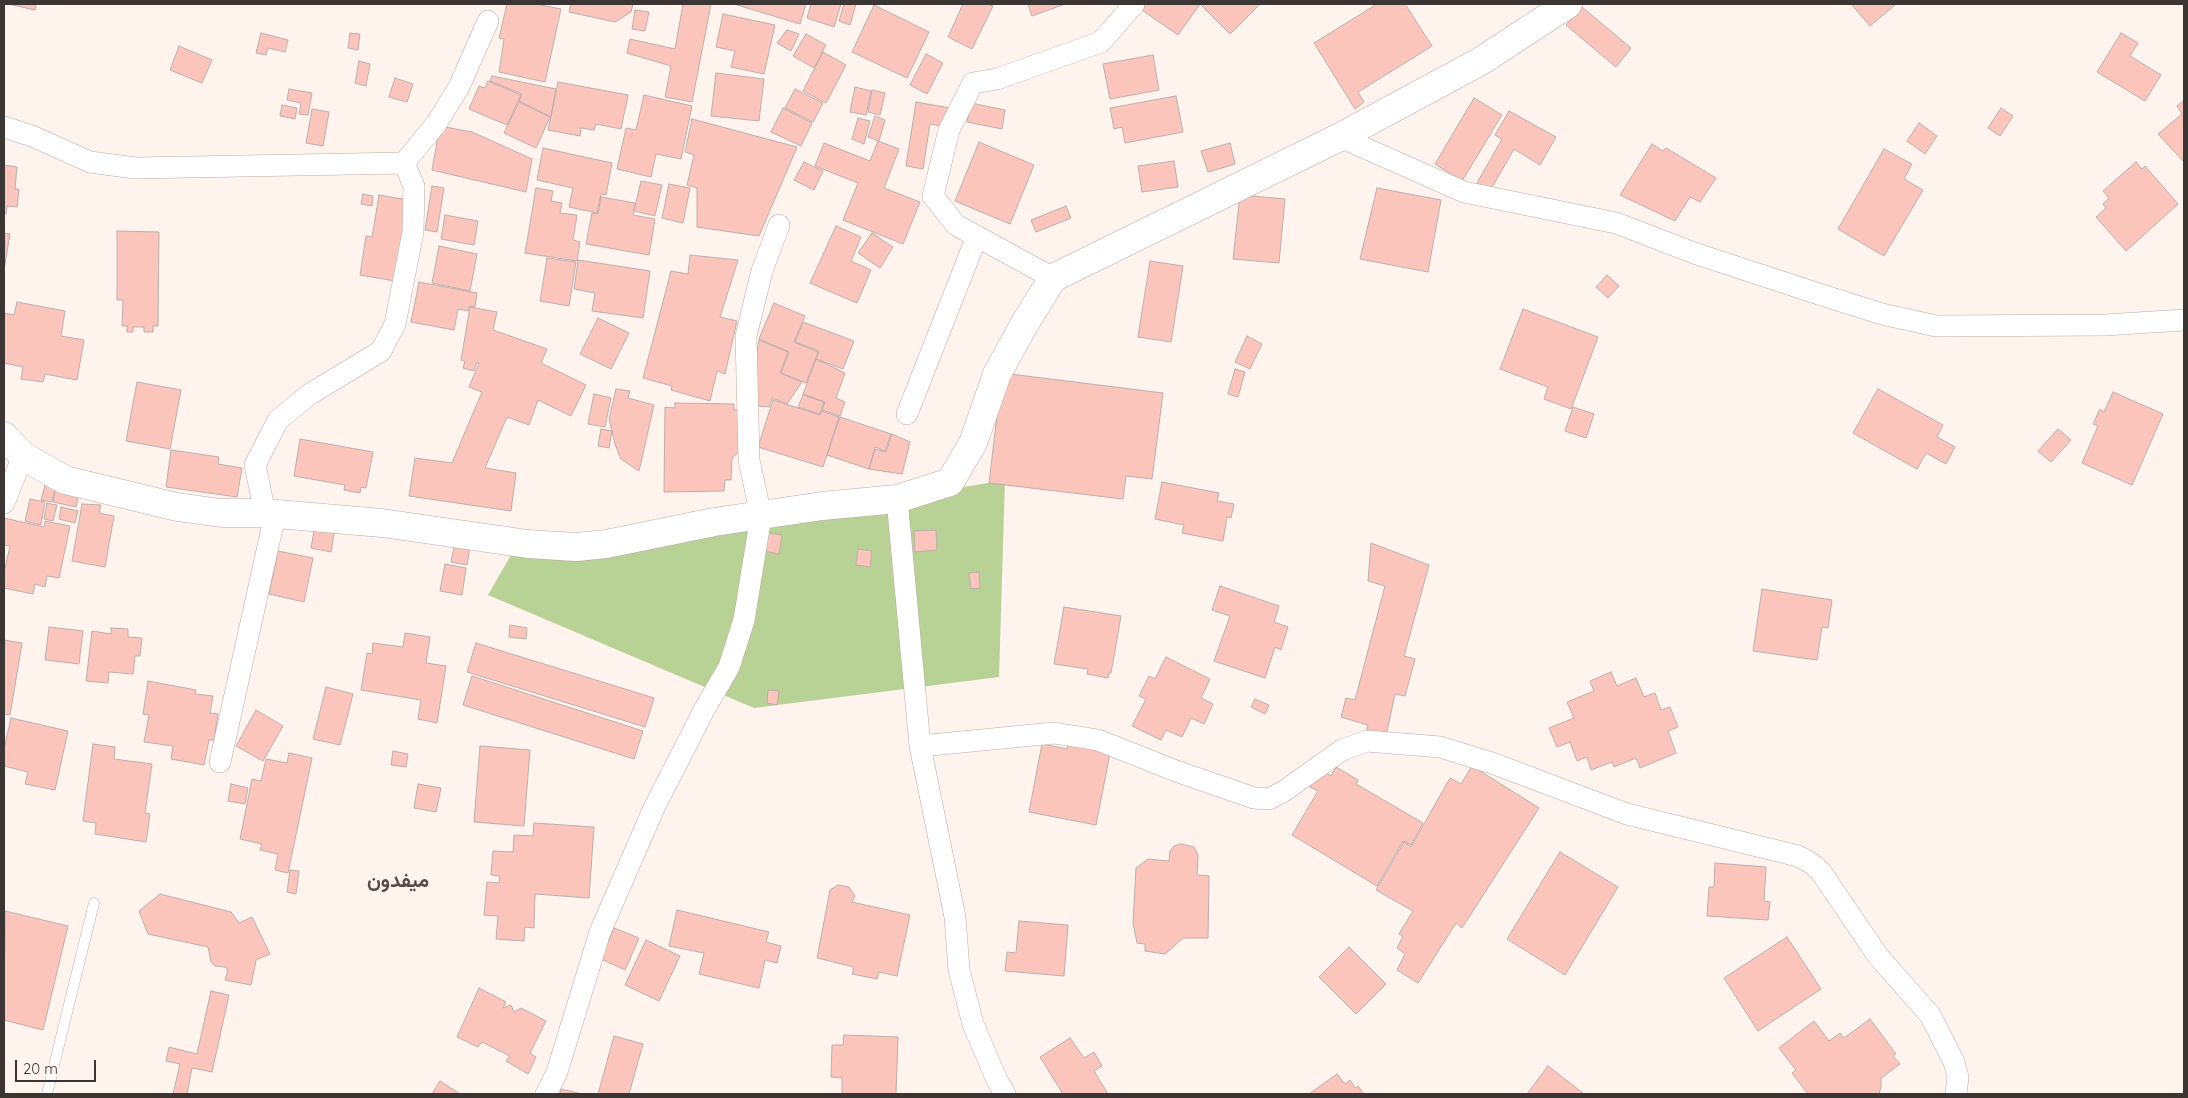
<!DOCTYPE html>
<html>
<head>
<meta charset="utf-8">
<style>
  body { margin:0 }
  #map { position:relative; width:2188px; height:1098px; overflow:hidden; background:#fff3ee; font-family:Quicksand,sans-serif }
  canvas { display:block }
  .frame { position:absolute; inset:0; border:5px solid #3b3533; pointer-events:none }
  .scale { position:absolute; left:15px; top:1060px; width:81px; height:22px; box-sizing:border-box; border:2px solid #3b3533; border-top:0; padding-left:6px; font-size:15px; line-height:18px; white-space:nowrap; color:#3b3533; -webkit-text-stroke:4px #fff3ee; paint-order:stroke }
</style>
</head>
<body>
<div id="map">
<canvas width="2188" height="1098"></canvas>
<div class="frame"></div>
<div class="scale">20 m</div>
</div>
<script>
const ctx = document.querySelector('canvas').getContext('2d');
ctx.lineJoin = 'round';
function paint(path, color) { ctx.fillStyle = color; ctx.fill(path, 'evenodd'); }
const poly = rows => new Path2D(rows.map(r => 'M' + r).join(''));
function trace(path, color, width, dash) { ctx.strokeStyle = color; ctx.lineWidth = width; ctx.lineCap = dash ? 'butt' : 'round'; ctx.setLineDash(dash || []); ctx.stroke(path); }
function write(font, color, halo, rows, align = 'center') {
  ctx.font = font + ' Quicksand,Vazirmatn,sans-serif'; ctx.lineWidth = 4; ctx.setLineDash([]); ctx.textBaseline = 'middle'; ctx.strokeStyle = halo; ctx.fillStyle = color; for (const [text, x, y, turn = 0] of rows) {
    ctx.save(); ctx.translate(x, y); ctx.rotate((+turn || 0) * Math.PI / 180); ctx.textAlign = isNaN(turn) ? turn : align; if (halo) ctx.strokeText(text, 0, 0); ctx.fillText(text, 0, 0); ctx.restore();
  }
}
paint(poly([
  [1005,480,999,677,754,708,488,595,511,555,614,547]
]), '#b8d194');
const building = poly([
  [8,4,36,4,35,10,8,4],
  [507,4,536,4,561,9,545,82,499,72,504,39,499,38,507,4],
  [571,4,633,4,631,12,615,22,569,12,571,4],
  [683,4,711,4,692,102,665,97,671,66,627,53,630,39,675,49,683,4],
  [734,4,806,4,800,24,734,4],
  [811,4,841,4,834,27,807,18,811,4],
  [844,4,856,4,850,25,839,21,844,4],
  [963,4,987,4,993,6,972,49,948,37,963,4],
  [1028,4,1065,4,1032,16,1028,4],
  [1142,4,1200,4,1178,35,1139,8,1142,4],
  [1200,4,1260,4,1230,34,1200,4],
  [1377,4,1405,4,1432,46,1358,92,1364,102,1355,109,1314,43,1377,4],
  [1851,4,1896,4,1870,26,1851,4],
  [874,5,929,32,907,78,852,52,874,5],
  [1582,7,1631,48,1616,67,1566,25,1582,7],
  [635,10,649,12,645,31,632,29,635,10],
  [723,14,775,25,764,74,731,67,735,51,716,47,723,14],
  [787,30,799,34,791,51,777,43,787,30],
  [261,33,288,40,285,52,268,48,266,55,256,53,261,33],
  [350,33,360,34,358,50,348,48,350,33],
  [2121,33,2138,43,2130,56,2161,75,2145,101,2097,72,2121,33],
  [806,34,826,45,814,68,793,56,806,34],
  [179,46,212,60,202,83,170,70,179,46],
  [823,52,846,65,826,103,803,91,823,52],
  [926,54,943,63,927,94,910,85,926,54],
  [1153,55,1159,90,1110,99,1103,64,1153,55],
  [359,61,370,64,366,86,355,83,359,61],
  [716,73,764,79,759,121,711,116,716,73],
  [492,76,556,89,551,117,519,101,522,94,490,81,492,76],
  [395,78,413,84,407,102,389,97,395,78],
  [488,81,521,95,507,125,469,109,479,86,485,88,488,81],
  [558,82,628,95,621,129,596,124,594,130,581,128,580,136,548,130,558,82],
  [855,87,871,91,866,115,850,112,855,87],
  [289,89,312,93,308,115,299,114,301,103,287,100,289,89],
  [795,89,823,103,813,122,785,108,795,89],
  [872,90,885,93,880,115,868,112,872,90],
  [644,95,692,106,681,159,656,154,651,177,617,169,626,128,636,130,644,95],
  [1176,96,1183,132,1125,143,1122,127,1114,129,1110,108,1176,96],
  [1474,98,1502,115,1462,181,1435,164,1474,98],
  [2184,100,2184,162,2158,134,2182,114,2177,106,2184,100],
  [519,102,550,117,536,148,504,133,519,102],
  [916,102,950,108,947,127,930,124,923,169,906,166,916,102],
  [971,103,1005,110,1002,129,967,122,971,103],
  [282,105,297,108,295,119,280,116,282,105],
  [783,108,812,123,801,146,771,132,783,108],
  [2001,108,2013,116,2000,136,1988,128,2001,108],
  [312,109,329,112,323,146,306,143,312,109],
  [1509,111,1556,137,1540,165,1514,149,1490,191,1477,183,1502,139,1495,135,1509,111],
  [875,116,885,120,879,141,868,137,875,116],
  [858,118,870,121,864,144,852,139,858,118],
  [692,119,797,147,759,236,697,227,697,188,687,185,694,155,685,152,692,119],
  [1919,123,1937,136,1925,154,1907,141,1919,123],
  [440,126,472,132,532,159,526,192,432,170,440,126],
  [878,141,899,149,884,188,920,202,903,244,843,220,858,183,815,166,824,143,870,161,878,141],
  [979,142,1034,165,1010,224,955,201,979,142],
  [1230,143,1235,164,1208,172,1201,151,1230,143],
  [1652,144,1663,151,1666,148,1716,178,1700,202,1690,197,1675,221,1620,195,1652,144],
  [543,148,612,163,606,195,601,194,597,213,569,207,573,188,537,180,543,148],
  [1884,149,1912,164,1904,179,1923,190,1884,256,1838,229,1884,149],
  [1174,161,1178,187,1142,192,1138,166,1174,161],
  [804,162,823,171,814,190,794,180,804,162],
  [2136,162,2142,169,2145,166,2178,204,2126,251,2096,217,2106,208,2103,204,2109,198,2103,191,2136,162],
  [4,165,17,167,15,189,19,189,17,207,7,206,6,214,4,214,4,165],
  [641,181,662,185,655,216,634,211,641,181],
  [669,184,690,188,683,223,662,218,669,184],
  [432,186,444,188,437,232,425,230,432,186],
  [536,188,553,191,551,201,562,203,560,213,577,215,573,240,580,242,577,261,525,253,536,188],
  [1377,188,1441,200,1428,272,1360,259,1377,188],
  [363,194,373,196,372,206,361,204,363,194],
  [379,195,408,200,395,281,360,275,366,236,372,237,379,195],
  [1240,195,1285,199,1279,263,1233,259,1240,195],
  [601,197,635,203,633,215,655,219,649,255,586,244,592,213,598,214,601,197],
  [1066,206,1071,218,1036,232,1031,220,1066,206],
  [445,215,478,221,474,245,441,239,445,215],
  [836,226,861,237,851,261,871,270,857,303,810,283,836,226],
  [117,231,159,232,158,326,153,326,153,332,144,332,144,327,133,327,133,332,127,332,127,326,122,326,123,300,117,300,117,231],
  [4,233,10,234,4,270,4,233],
  [872,233,893,247,880,268,858,253,872,233],
  [439,246,477,254,470,291,432,283,439,246],
  [690,255,738,260,720,317,737,321,725,374,717,371,710,401,671,390,672,386,643,378,671,271,688,274,690,255],
  [547,258,576,262,569,306,540,301,547,258],
  [578,260,650,271,643,318,592,311,595,293,574,289,578,260],
  [1150,261,1183,266,1171,342,1138,337,1150,261],
  [1607,275,1619,286,1608,298,1596,287,1607,275],
  [419,282,477,293,475,307,469,306,468,311,458,309,454,330,411,322,419,282],
  [17,302,65,311,61,336,84,340,77,380,45,374,43,382,21,379,23,367,4,363,4,313,14,315,17,302],
  [774,303,805,316,794,342,818,352,806,383,781,373,789,352,759,339,774,303],
  [470,307,497,312,493,330,547,349,541,363,586,385,571,416,538,400,529,425,507,417,485,468,516,473,511,511,409,496,415,458,452,463,482,392,469,387,479,363,476,363,474,371,463,368,465,361,461,360,470,307],
  [1523,309,1598,337,1571,409,1544,399,1548,387,1500,369,1523,309],
  [598,318,629,333,611,369,580,354,598,318],
  [803,322,854,341,843,369,816,359,819,351,795,342,803,322],
  [1247,336,1262,344,1250,369,1235,362,1247,336],
  [759,340,788,352,780,373,802,382,787,404,772,398,769,407,757,406,753,375,759,340],
  [816,359,845,373,836,398,845,402,840,416,822,410,825,402,803,394,816,359],
  [1235,369,1245,372,1238,397,1228,394,1235,369],
  [1002,373,1163,393,1152,479,1126,476,1123,499,989,483,1002,373],
  [137,382,181,390,170,449,126,441,137,382],
  [616,389,630,391,628,398,654,405,639,471,621,459,615,444,609,419,616,389],
  [1878,389,1943,425,1937,437,1955,447,1946,464,1926,453,1917,469,1853,433,1878,389],
  [2113,392,2163,414,2132,485,2082,463,2098,426,2093,424,2100,409,2104,412,2113,392],
  [594,394,611,398,605,427,588,424,594,394],
  [803,395,824,402,820,414,798,407,803,395],
  [773,400,820,415,821,411,839,417,823,467,758,447,773,400],
  [675,403,734,404,734,410,744,410,743,448,732,458,731,480,725,480,724,491,664,492,665,407,675,408,675,403],
  [1573,407,1594,414,1586,438,1565,431,1573,407],
  [840,417,891,434,885,451,875,447,869,469,827,455,840,417],
  [601,429,612,431,609,448,598,446,601,429],
  [2058,429,2071,440,2051,462,2038,451,2058,429],
  [892,434,910,442,902,474,869,469,875,449,886,452,892,434],
  [300,439,373,452,366,488,361,487,360,493,344,490,345,485,294,476,300,439],
  [171,450,219,457,218,464,242,468,237,497,166,487,171,450],
  [1162,482,1219,493,1217,501,1234,504,1231,518,1227,517,1223,541,1182,533,1184,525,1155,519,1162,482],
  [45,485,55,487,52,502,41,500,45,485],
  [56,488,79,493,76,507,53,502,56,488],
  [30,499,45,502,41,525,25,521,30,499],
  [47,503,57,505,53,521,44,519,47,503],
  [82,504,101,505,99,513,114,516,105,567,72,561,82,504],
  [61,507,78,511,75,523,59,519,61,507],
  [4,518,44,527,45,521,70,526,59,578,47,576,45,587,35,584,33,594,4,588,4,572,10,546,4,545,4,518],
  [315,525,335,528,331,552,311,548,315,525],
  [936,530,937,550,915,552,914,531,936,530],
  [761,532,782,535,779,554,758,550,761,532],
  [456,537,471,540,467,565,451,562,456,537],
  [1371,543,1429,565,1404,656,1415,659,1405,696,1395,694,1385,741,1365,738,1368,725,1341,717,1346,698,1355,700,1385,586,1368,581,1371,543],
  [858,549,872,551,870,567,856,565,858,549],
  [278,551,313,558,304,602,269,594,278,551],
  [445,564,466,568,462,595,440,591,445,564],
  [979,572,980,588,971,589,969,573,979,572],
  [1220,586,1279,606,1274,622,1288,627,1281,650,1275,647,1265,678,1214,661,1230,616,1212,610,1220,586],
  [1762,589,1832,600,1828,628,1822,627,1817,660,1753,651,1762,589],
  [1064,607,1121,616,1111,673,1109,673,1108,678,1087,674,1088,669,1054,664,1064,607],
  [510,625,527,628,526,639,509,637,510,625],
  [49,627,83,631,79,664,45,660,49,627],
  [111,628,128,629,128,637,142,638,140,656,135,656,133,674,109,672,108,683,86,681,92,631,111,634,111,628],
  [405,633,430,637,426,663,446,666,437,723,418,719,421,700,361,690,367,653,372,654,373,643,403,647,405,633],
  [4,640,22,643,10,715,4,714,4,640],
  [476,643,654,698,645,727,467,672,476,643],
  [1166,657,1210,679,1201,698,1213,704,1204,724,1191,718,1182,737,1166,730,1161,740,1132,726,1146,699,1139,696,1149,676,1155,679,1166,657],
  [1611,672,1617,686,1636,678,1644,697,1655,693,1661,710,1670,707,1678,727,1668,731,1676,753,1640,768,1636,758,1614,767,1612,762,1591,770,1587,757,1577,761,1570,742,1557,747,1549,728,1574,718,1567,702,1594,691,1590,681,1611,672],
  [472,676,643,731,634,759,463,705,472,676],
  [148,681,196,690,195,694,213,696,210,713,218,714,214,740,209,740,204,765,171,759,173,746,144,742,149,715,143,714,148,681],
  [326,687,353,694,340,745,313,739,326,687],
  [768,690,779,691,777,705,767,703,768,690],
  [1255,699,1269,705,1265,714,1251,707,1255,699],
  [256,710,283,726,263,761,236,746,256,710],
  [11,718,68,731,55,790,25,784,28,772,4,766,4,749,11,718],
  [1069,740,1111,748,1096,825,1029,812,1042,744,1067,749,1069,740],
  [93,744,115,747,114,759,152,764,145,813,150,814,146,842,95,834,96,823,83,821,93,744],
  [480,746,530,750,524,826,474,822,480,746],
  [393,751,408,754,406,767,391,765,393,751],
  [289,753,312,758,288,873,275,870,278,854,260,850,262,844,240,839,252,779,261,781,266,759,287,763,289,753],
  [1472,766,1539,808,1462,928,1456,923,1418,983,1397,970,1405,954,1397,948,1403,936,1399,934,1413,911,1376,890,1404,842,1411,847,1450,778,1461,784,1472,766],
  [1336,767,1358,780,1356,784,1423,823,1411,845,1403,841,1377,886,1292,835,1318,791,1310,787,1320,769,1331,776,1336,767],
  [231,784,248,788,245,804,228,801,231,784],
  [418,784,441,788,436,812,414,808,418,784],
  [534,823,594,827,589,898,535,894,534,928,525,927,524,941,496,939,498,916,484,915,487,882,499,883,500,876,491,875,493,851,513,852,514,835,533,836,534,823],
  [1181,844,1194,847,1198,855,1197,875,1209,876,1208,938,1183,938,1165,954,1145,951,1145,944,1137,943,1133,923,1136,868,1148,859,1169,861,1170,851,1174,846,1181,844],
  [1560,852,1618,887,1565,975,1507,939,1560,852],
  [1715,863,1766,867,1764,901,1770,902,1768,920,1707,916,1709,887,1714,887,1715,863],
  [290,870,299,871,296,894,287,892,290,870],
  [838,885,849,887,855,896,852,902,910,915,897,976,879,972,877,979,852,974,854,967,817,958,830,890,838,885],
  [160,894,231,912,239,923,252,917,270,954,256,960,251,985,225,980,228,970,225,967,215,966,211,962,208,947,148,934,139,911,160,894],
  [677,910,769,932,766,942,781,946,777,963,765,960,759,988,699,974,704,953,669,946,677,910],
  [5,911,68,926,43,1030,4,1020,5,911],
  [1019,921,1068,925,1064,976,1005,971,1007,952,1016,953,1019,921],
  [614,928,639,938,625,970,601,959,614,928],
  [1787,937,1821,989,1758,1031,1724,978,1787,937],
  [646,940,680,956,659,1001,625,985,646,940],
  [1349,947,1386,984,1356,1014,1319,977,1349,947],
  [479,988,506,1002,503,1008,511,1005,514,1012,521,1008,546,1021,530,1053,536,1057,528,1074,506,1061,510,1056,482,1042,478,1047,457,1037,479,988],
  [211,991,229,995,212,1072,192,1068,187,1094,173,1094,180,1064,166,1061,169,1047,197,1054,211,991],
  [1870,1019,1896,1054,1893,1056,1900,1064,1881,1078,1881,1087,1879,1094,1808,1094,1792,1073,1796,1070,1779,1048,1814,1021,1829,1041,1840,1033,1844,1038,1870,1019],
  [844,1035,898,1037,896,1094,842,1094,842,1078,831,1077,832,1045,843,1045,844,1035],
  [614,1036,643,1044,629,1094,598,1094,614,1036],
  [1070,1038,1084,1058,1094,1052,1102,1066,1094,1071,1108,1094,1063,1094,1040,1057,1070,1038],
  [1548,1066,1584,1094,1527,1094,1548,1066],
  [1337,1074,1345,1084,1350,1080,1355,1088,1358,1086,1364,1094,1309,1094,1337,1074],
  [440,1081,460,1094,432,1094,440,1081],
  [561,1089,582,1094,560,1094,561,1089]
]);
paint(building, '#fbc5bc');
trace(building, '#bdaeab', 1);
const lane = poly([
  [47,1094,94,903]
]);
const street = poly([
  [4,127,32,136,90,162,135,168,404,163,414,186,413,232,395,324,381,351,310,394,278,420,255,465,265,513],
  [1340,137,1464,192,1616,223,1694,253,1825,296,1882,314,1936,326,2105,325,2184,320],
  [404,163,436,124,459,87,488,21],
  [1053,278,956,225,933,196,949,130,973,83,997,79,1101,42,1134,4],
  [907,414,977,236],
  [897,499,920,746,955,917,959,970,973,1024,997,1080,1005,1094],
  [4,503,23,456],
  [920,746,1054,733,1098,740,1176,771,1254,798,1269,799,1284,791,1342,750,1367,741,1440,747,1492,763,1627,814,1798,856,1811,863,1821,872,1878,956,1930,1015,1954,1062,1958,1077,1956,1094],
  [220,762,275,515],
  [546,1094,557,1072,600,932,654,808,704,710,729,667,744,620,761,516,749,460,746,336,762,271,779,225]
]);
const secondary = poly([
  [4,436,23,456,65,480,177,507,221,513,265,513,382,523,528,544,576,547,606,544,714,522,822,506,897,499,950,482,973,443,997,374,1025,323,1053,278,1340,137,1481,61,1568,4]
]);
trace(lane, '#baaca6', 11);
trace(street, '#baaca6', 22);
trace(secondary, '#baaca6', 29);
trace(lane, '#fff', 10);
trace(street, '#fff', 21);
trace(secondary, '#fff', 28);
write('bold 20px', '#574b46', '#fff3ee', [
  ["ميفدون",398,881]
]);
</script>
</body>
</html>
